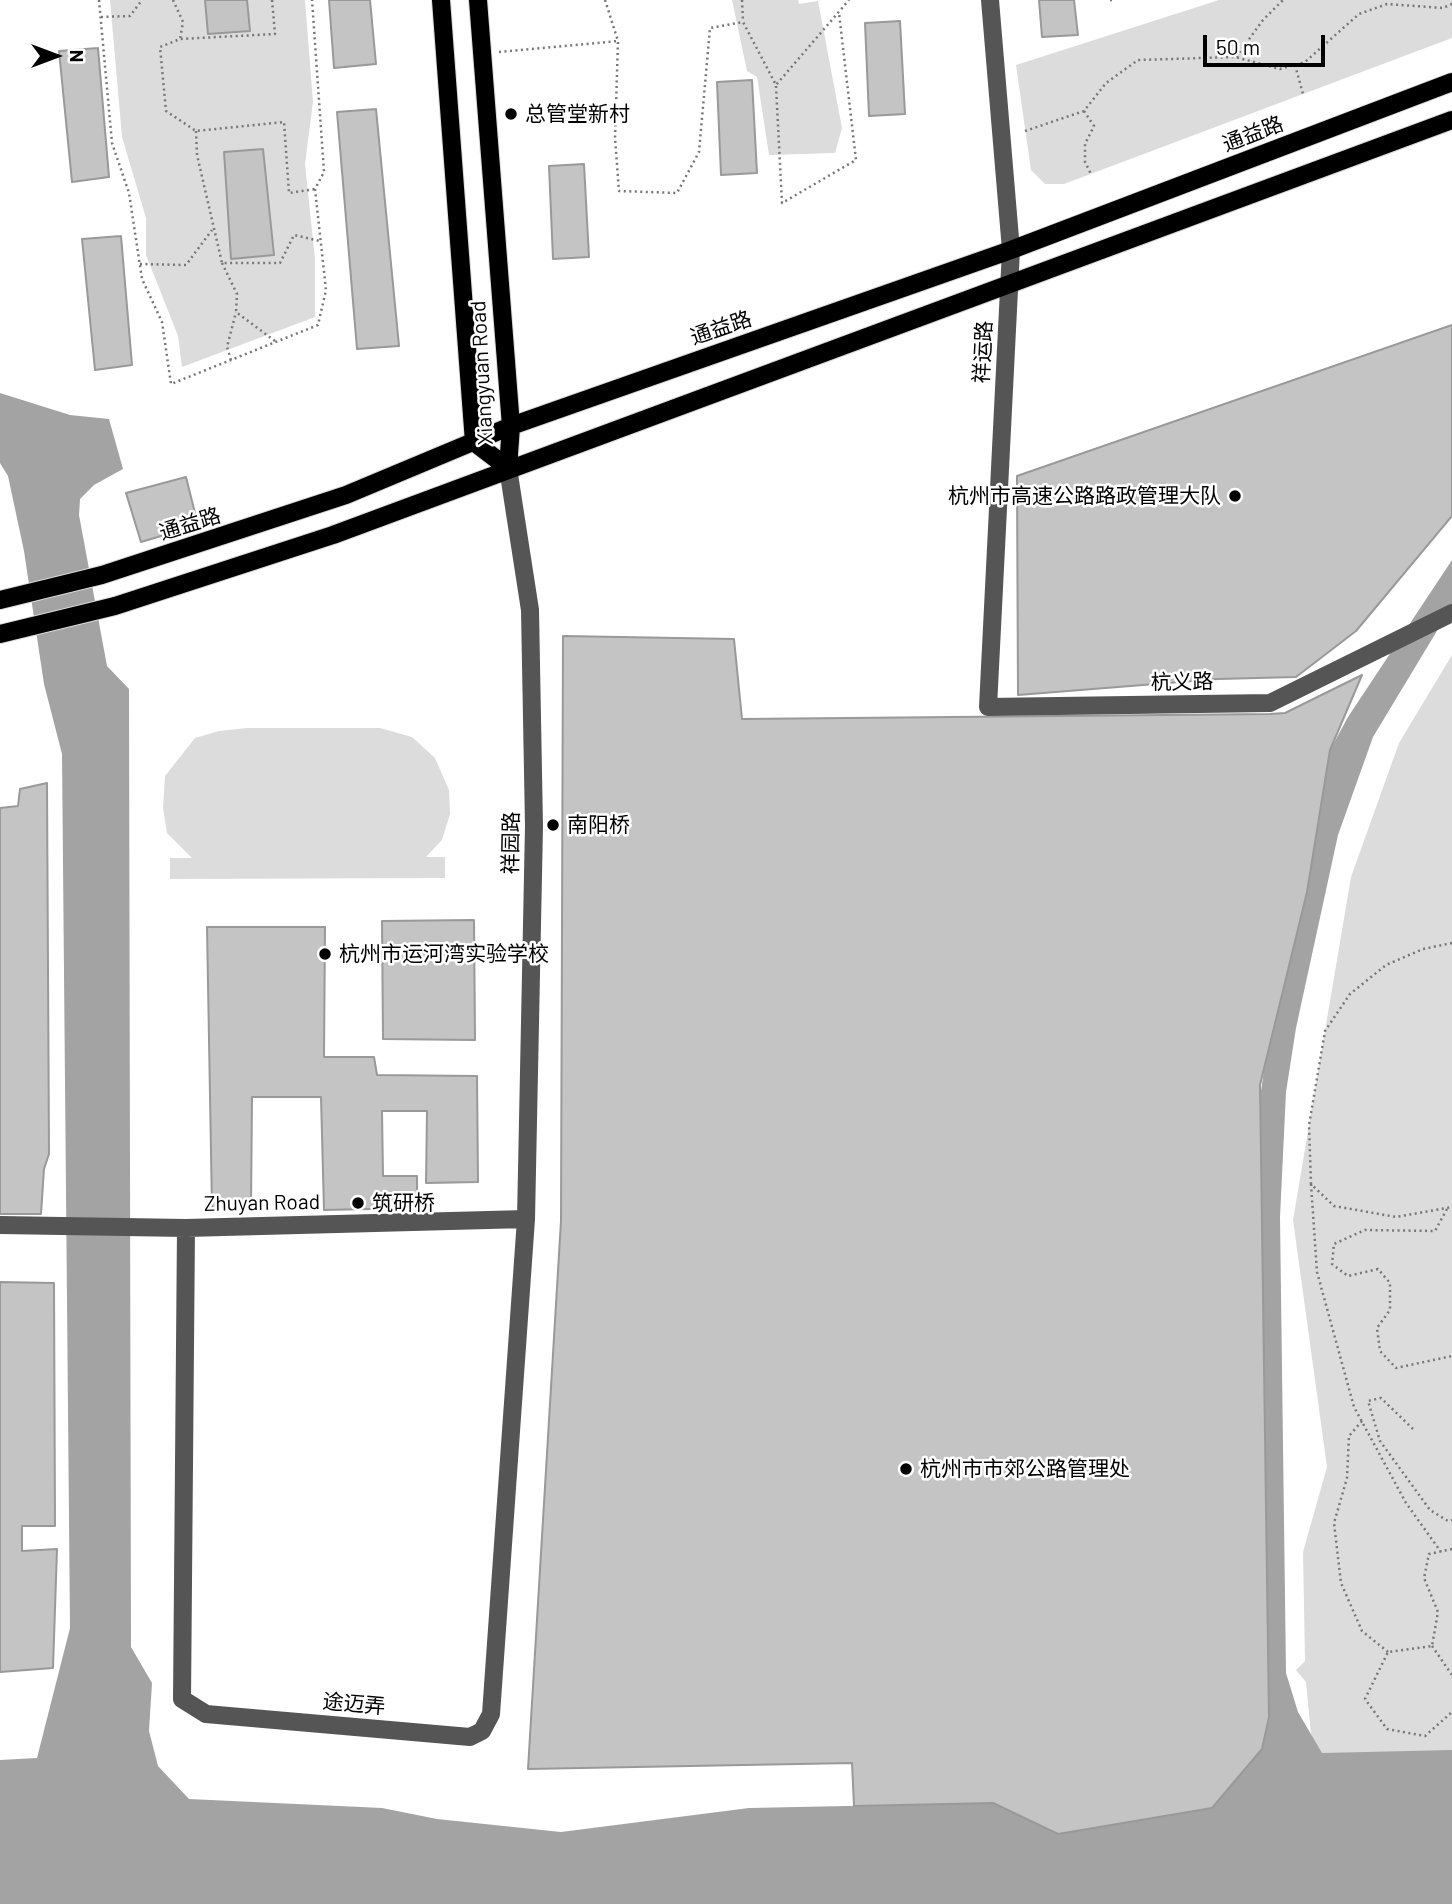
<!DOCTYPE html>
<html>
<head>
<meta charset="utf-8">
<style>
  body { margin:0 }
  #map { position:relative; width:1452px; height:1904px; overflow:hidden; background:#fff; font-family:Barlow,sans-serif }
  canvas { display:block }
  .north { position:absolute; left:21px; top:21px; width:70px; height:70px; -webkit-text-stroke:5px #fff; paint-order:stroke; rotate:90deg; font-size:19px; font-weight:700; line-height:28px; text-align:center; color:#000 }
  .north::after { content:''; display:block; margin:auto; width:24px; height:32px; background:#000; clip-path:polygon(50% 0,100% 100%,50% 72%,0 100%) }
  .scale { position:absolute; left:1203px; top:35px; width:122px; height:32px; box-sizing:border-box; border:4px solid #000; border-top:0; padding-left:9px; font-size:21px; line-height:24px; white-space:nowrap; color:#000; -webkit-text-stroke:5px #fff; paint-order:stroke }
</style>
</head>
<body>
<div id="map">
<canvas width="1452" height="1904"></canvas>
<div class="north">N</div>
<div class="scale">50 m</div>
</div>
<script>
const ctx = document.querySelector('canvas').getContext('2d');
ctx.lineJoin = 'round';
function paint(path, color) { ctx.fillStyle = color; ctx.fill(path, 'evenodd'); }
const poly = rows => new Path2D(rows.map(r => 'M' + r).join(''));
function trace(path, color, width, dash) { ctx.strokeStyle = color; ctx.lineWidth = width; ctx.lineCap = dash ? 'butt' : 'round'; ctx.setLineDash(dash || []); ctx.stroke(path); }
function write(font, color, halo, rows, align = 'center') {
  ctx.font = font + ' Barlow,"Noto Sans SC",sans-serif'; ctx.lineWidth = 5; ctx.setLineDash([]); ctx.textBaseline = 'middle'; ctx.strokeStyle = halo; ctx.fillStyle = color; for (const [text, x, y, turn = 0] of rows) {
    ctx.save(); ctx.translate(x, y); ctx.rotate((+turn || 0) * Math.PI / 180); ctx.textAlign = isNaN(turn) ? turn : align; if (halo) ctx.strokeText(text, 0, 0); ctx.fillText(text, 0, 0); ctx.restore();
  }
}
paint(poly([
  [110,0,305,0,313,102,305,164,315,259,315,317,182,367,178,336,146,255,146,218,122,137],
  [732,0,798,0,799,4,818,1,842,128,835,153,769,155,757,77,747,71],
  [1219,0,1452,0,1452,38,1064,184,1045,184,1031,170,1016,65],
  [1452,655,1452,1769,1326,1792,1311,1734,1306,1682,1296,1670,1305,1661,1303,1552,1327,1467,1293,1220,1351,877,1399,743],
  [247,728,380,728,412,737,435,758,449,790,450,814,442,840,426,857,445,857,445,878,170,879,170,858,192,858,167,833,163,808,165,776,195,738,219,731]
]), '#dcdcdc');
paint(poly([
  [0,393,70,415,109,419,123,469,94,485,80,499,79,515,107,666,129,689,131,1647,152,1683,149,1731,158,1766,189,1799,382,1808,437,1819,561,1832,749,1808,993,1803,1058,1834,1212,1808,1262,1749,1253,1147,1278,973,1330,750,1348,717,1452,560,1452,606,1373,737,1338,835,1296,1028,1286,1092,1280,1217,1286,1673,1298,1712,1322,1753,1452,1750,1452,1904,0,1904,0,1760,37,1758,70,1628,62,754,44,684,24,551,8,476,0,463]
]), '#a3a3a3');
const building = poly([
  [205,0,247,0,250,31,208,34,205,0],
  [329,0,370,0,376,64,334,68,329,0],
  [1039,0,1074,0,1078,35,1042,37,1039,0],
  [900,21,905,114,869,116,865,23,900,21],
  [98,48,109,177,72,182,59,51,98,48],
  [752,80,757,173,721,175,717,82,752,80],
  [376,109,399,346,357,349,337,112,376,109],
  [263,149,274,255,231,259,224,152,263,149],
  [584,164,589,257,553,259,549,166,584,164],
  [121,236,132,365,95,370,82,239,121,236],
  [1452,325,1452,516,1356,631,1296,677,1218,679,1018,695,1017,476,1452,325],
  [186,477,198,525,141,542,126,493,186,477],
  [563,636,734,639,742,719,1270,714,1285,713,1362,675,1330,750,1307,892,1260,1085,1269,1717,1262,1749,1212,1808,1058,1834,993,1803,854,1806,852,1763,528,1769,561,1221,563,636],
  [47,783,49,1154,44,1169,41,1214,0,1214,0,808,18,806,20,789,47,783],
  [474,920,475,1040,383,1039,382,921,474,920],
  [207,927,325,927,324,1057,374,1057,377,1075,477,1076,478,1182,426,1183,427,1111,382,1111,383,1176,417,1176,417,1208,324,1210,321,1097,252,1097,251,1207,212,1208,207,927],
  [0,1282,54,1283,55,1526,22,1526,22,1551,57,1549,53,1668,0,1672,0,1282]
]);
paint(building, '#c4c4c4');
trace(building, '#999', 2);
const major = poly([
  [441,0,474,442,508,468],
  [478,0,511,426,508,468],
  [0,600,102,575,346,495,511,426,1011,250,1452,82],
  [0,634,115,606,333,535,1452,120]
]);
trace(major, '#dbdbdb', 20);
trace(poly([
  [99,0,112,143,129,193,142,279,162,322,171,384,318,325,326,290,315,189,324,172,312,0],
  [173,0,183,22,180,39],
  [272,0,275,34,180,39,160,47,166,111,196,131,284,122,289,193,315,189],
  [605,0,618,41,615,138,619,191,677,193,699,152,710,28,743,22,776,85,849,0],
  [742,0,743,21],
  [1110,0,1112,0],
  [101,17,130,16,142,0],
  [499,52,618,41],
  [1236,57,1263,20,1283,0],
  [1295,65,1303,94],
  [776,86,782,203,856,160,839,13],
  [1084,111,1094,126,1085,144,1085,162,1091,174],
  [196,131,197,155,222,263,280,263,294,235,320,241],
  [1025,131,1084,111,1106,83,1138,60,1235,57,1280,69,1305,62,1359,14,1387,4,1443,8,1452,4],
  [222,263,237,294,236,312,275,341],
  [140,264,186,265,212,230],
  [231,360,227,347,236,312],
  [1452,943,1423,949,1386,965,1350,994,1325,1031,1309,1125,1311,1184,1334,1206,1396,1217,1452,1207],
  [1311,1184,1317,1272,1354,1407,1406,1503,1441,1552],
  [1447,1209,1435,1231,1365,1230,1334,1244,1332,1264,1348,1276,1378,1269,1390,1283,1390,1310,1377,1328,1380,1351,1396,1368,1452,1356],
  [1362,1421,1349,1436,1347,1478,1334,1523,1341,1583,1362,1631,1388,1652],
  [1413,1429,1381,1398,1368,1401,1380,1441,1430,1510,1448,1521,1452,1520],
  [1452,1549,1429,1554,1424,1578,1438,1612,1432,1646,1388,1652,1365,1699,1387,1729,1425,1736,1452,1712],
  [1432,1646,1452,1675]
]), '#777', 2.5, [2, 3.5]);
trace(poly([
  [990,0,1011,250,988,707,1270,703,1452,613],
  [0,1225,186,1228,526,1219],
  [186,1228,182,1699,206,1714,470,1737,482,1731,491,1714,526,1219,534,826,530,610,508,468]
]), '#555', 18);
trace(major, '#000', 18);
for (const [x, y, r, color] of [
  [511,114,7,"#000"],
  [1235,496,7,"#000"],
  [553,825,7,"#000"],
  [325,954,7,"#000"],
  [358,1203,7,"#000"],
  [906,1469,7,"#000"]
]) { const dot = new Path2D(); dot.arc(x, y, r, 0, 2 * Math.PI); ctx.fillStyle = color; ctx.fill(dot); trace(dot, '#fff', 2.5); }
write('21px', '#000', '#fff', [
  ["总管堂新村",525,114],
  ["杭州市高速公路路政管理大队",1221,496,"right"],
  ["南阳桥",567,825],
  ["杭州市运河湾实验学校",339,954],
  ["筑研桥",372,1203],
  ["杭州市市郊公路管理处",920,1469]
], 'left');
write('21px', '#000', '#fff', [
  ["通益路",1253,134,-21],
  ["通益路",721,328,-19],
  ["祥运路",983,352,-87],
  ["Xiangyuan Road",482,373,-93],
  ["通益路",190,524,-17],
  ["杭义路",1182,682,-1],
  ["祥园路",511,843,-89],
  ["Zhuyan Road",262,1203,-1],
  ["途迈弄",354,1704,5]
]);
</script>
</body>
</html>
